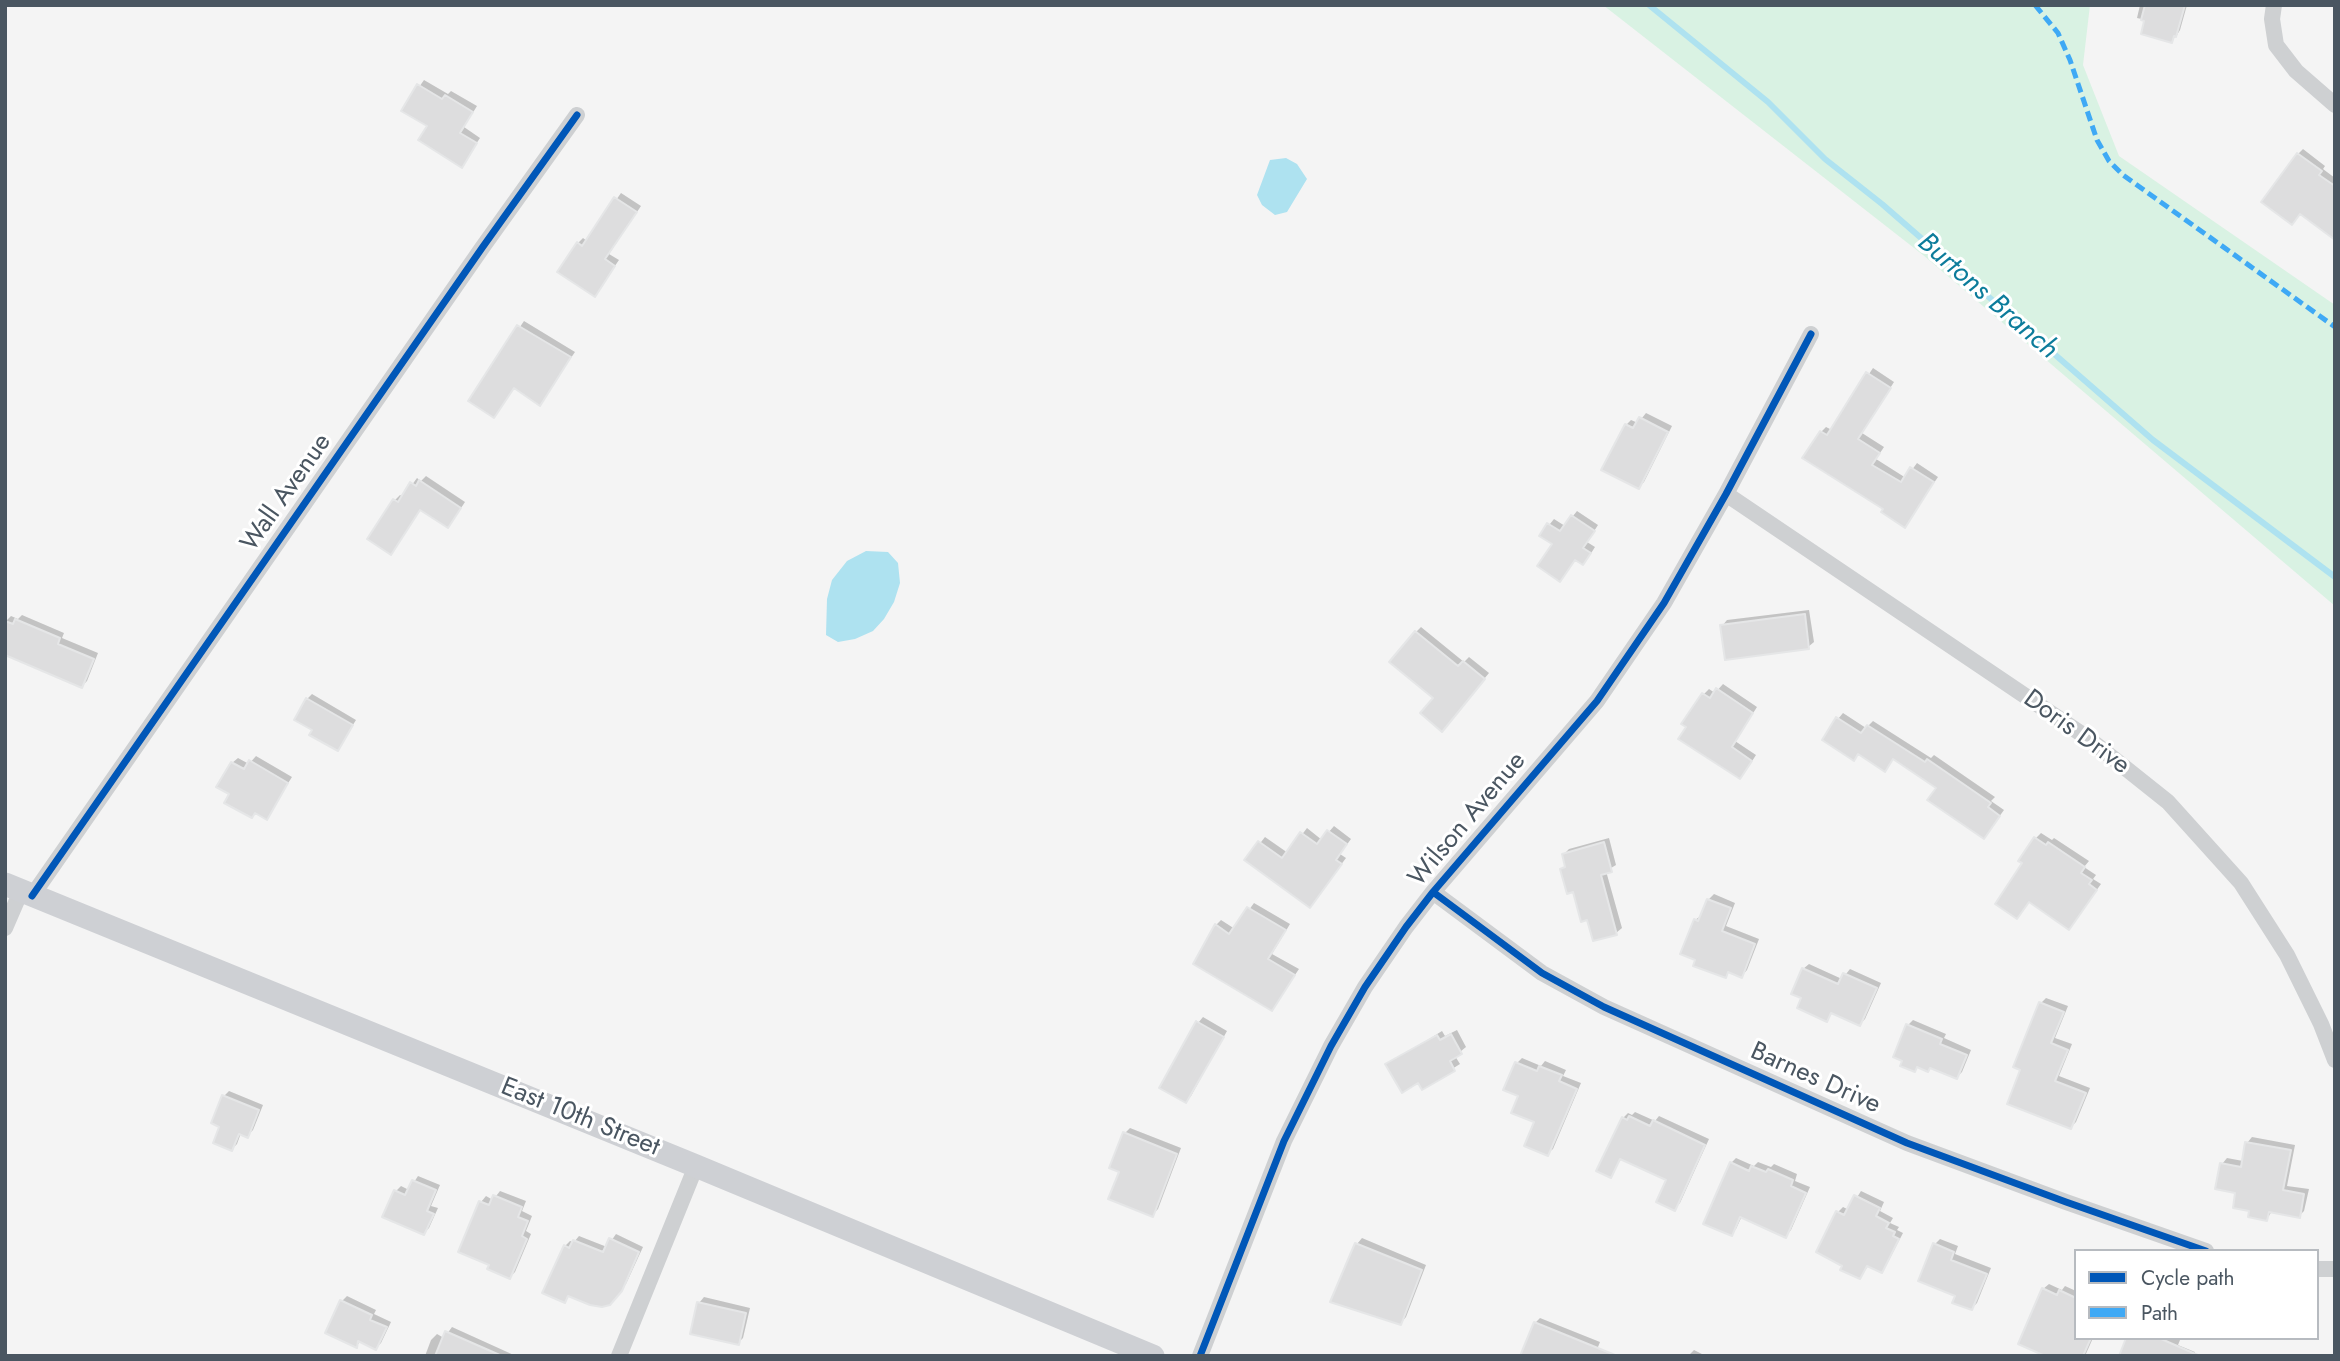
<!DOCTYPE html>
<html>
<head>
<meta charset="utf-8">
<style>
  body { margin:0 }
  #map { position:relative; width:2340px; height:1361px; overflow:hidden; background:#f4f4f4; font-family:Jost,sans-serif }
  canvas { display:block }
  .frame { position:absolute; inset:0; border:7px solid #4a5661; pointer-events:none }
  .legend { position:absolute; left:2074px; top:1249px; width:245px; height:91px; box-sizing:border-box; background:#fff; border:2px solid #b7bbc0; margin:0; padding:9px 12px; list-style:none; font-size:21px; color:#4a5661 }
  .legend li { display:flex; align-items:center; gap:14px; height:35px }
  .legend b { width:35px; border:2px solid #b7bbc0 }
</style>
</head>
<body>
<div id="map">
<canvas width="2340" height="1361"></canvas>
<div class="frame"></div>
<ul class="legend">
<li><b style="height:9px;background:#0057b8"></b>Cycle path</li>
<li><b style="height:9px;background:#3fa9f5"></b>Path</li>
</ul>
</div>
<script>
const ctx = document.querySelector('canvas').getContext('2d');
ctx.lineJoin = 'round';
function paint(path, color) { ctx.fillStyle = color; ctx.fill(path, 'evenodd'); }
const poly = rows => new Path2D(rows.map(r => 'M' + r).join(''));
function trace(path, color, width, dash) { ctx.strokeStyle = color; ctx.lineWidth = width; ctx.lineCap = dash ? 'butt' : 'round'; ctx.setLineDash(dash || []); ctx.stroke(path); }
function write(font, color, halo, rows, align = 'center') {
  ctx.font = font + ' Jost,sans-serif'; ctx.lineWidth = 6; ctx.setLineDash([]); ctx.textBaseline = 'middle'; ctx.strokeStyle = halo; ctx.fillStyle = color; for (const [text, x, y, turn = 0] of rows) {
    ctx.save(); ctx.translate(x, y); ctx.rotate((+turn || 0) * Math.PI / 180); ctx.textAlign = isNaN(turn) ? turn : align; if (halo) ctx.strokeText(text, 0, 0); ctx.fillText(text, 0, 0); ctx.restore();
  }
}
paint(poly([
  [1603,5,2090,5,2083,65,2119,156,2335,305,2335,606,1923,255]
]), '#d9f2e3');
paint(poly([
  [1286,158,1297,164,1307,179,1287,212,1275,215,1262,205,1257,195,1270,160],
  [866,551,888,552,898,563,900,583,894,602,884,619,873,631,855,639,838,642,826,635,827,599,832,580,847,561]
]), '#aee2f0');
paint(poly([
  [2140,5,2187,5,2180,30,2177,35,2171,41,2146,20,2137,18],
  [424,80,448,94,451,91,477,106,464,127,480,138,462,165,429,125,403,110],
  [2303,149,2325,166,2323,169,2335,178,2335,229,2298,154],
  [621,193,641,206,609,254,619,260,599,289,578,243,583,238,587,241],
  [524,321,575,352,540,403,515,387,494,416,470,401],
  [1873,368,1894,382,1862,433,1884,447,1876,459,1906,478,1917,463,1938,477,1905,525,1886,509,1821,432,1826,427,1832,430],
  [1646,413,1672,426,1644,482,1639,487,1626,425,1631,420,1638,423],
  [426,476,465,502,453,520,421,508,396,547,395,500,400,495,403,497,417,478,421,481],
  [1577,511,1598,525,1587,542,1595,547,1588,558,1554,544,1541,535,1554,519,1565,526],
  [1809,610,1814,642,1808,647,1722,626,1727,620],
  [22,615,64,633,62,638,98,653,87,681,82,686,6,621,11,616,18,619],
  [1421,627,1464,662,1469,657,1489,673,1447,724,1435,698,1416,632],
  [1723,684,1757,707,1735,741,1756,755,1745,772,1684,724,1704,694,1709,689,1715,693],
  [312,694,356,720,338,749,314,729,307,699],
  [1843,713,1866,728,1873,721,1931,758,1934,755,1995,797,1991,801,2004,810,1988,832,1938,788,1894,758,1859,753,1854,758,1838,719],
  [256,756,292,777,266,818,232,794,232,763,238,758,249,764],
  [1334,826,1351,839,1340,854,1346,858,1310,906,1247,860,1265,837,1288,853,1307,828,1322,840],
  [2041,833,2052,840,2054,838,2089,861,2084,867,2096,875,2093,879,2101,884,2069,928,2025,863,2036,838],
  [1609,838,1616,865,1606,871,1622,928,1616,933,1588,918,1562,869,1566,865,1564,854,1569,849],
  [1714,894,1735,903,1726,926,1759,939,1747,970,1742,976,1730,971,1725,976,1695,920,1702,915,1708,900],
  [1254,903,1290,924,1272,954,1299,969,1272,1009,1216,925,1221,920,1235,929],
  [1809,964,1842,979,1850,969,1881,983,1865,1019,1860,1024,1833,1012,1827,1020,1804,997,1803,969],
  [2046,998,2068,1006,2055,1038,2072,1044,2059,1076,2090,1088,2076,1122,2071,1127,2022,1069,2041,1003],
  [1203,1017,1227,1031,1191,1096,1186,1101,1198,1023],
  [1913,1020,1946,1034,1944,1038,1971,1050,1962,1072,1957,1077,1931,1067,1919,1066,1915,1070,1908,1025],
  [1457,1030,1466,1047,1455,1056,1460,1064,1423,1087,1419,1081,1387,1065,1442,1031,1445,1036],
  [1522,1058,1541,1066,1545,1061,1566,1070,1563,1076,1581,1083,1553,1149,1547,1154,1536,1121,1521,1095,1517,1063],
  [229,1091,263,1105,253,1130,248,1135,241,1133,237,1144,232,1149,222,1126,224,1096],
  [1635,1112,1655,1121,1659,1116,1709,1139,1680,1203,1675,1208,1668,1179,1622,1158,1610,1176,1623,1118,1628,1113,1632,1115],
  [1130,1128,1181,1148,1158,1209,1153,1214,1121,1171,1125,1133],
  [2252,1137,2295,1145,2287,1186,2309,1189,2304,1211,2299,1216,2272,1211,2267,1219,2251,1210,2237,1192,2222,1164,2227,1158,2243,1161,2247,1143],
  [1736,1158,1754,1166,1758,1162,1771,1167,1774,1164,1797,1174,1795,1181,1810,1187,1791,1230,1786,1236,1742,1216,1736,1229,1731,1234,1731,1163],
  [418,1176,440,1185,431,1206,438,1208,429,1228,424,1233,396,1191,401,1186,409,1190],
  [500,1191,526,1201,522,1211,532,1216,526,1231,531,1234,515,1272,510,1277,491,1264,481,1202,486,1196,493,1200],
  [1861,1191,1884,1202,1880,1211,1893,1218,1890,1223,1899,1227,1897,1230,1903,1233,1886,1266,1881,1271,1869,1265,1860,1277,1838,1212,1843,1207,1849,1210],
  [616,1234,643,1247,626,1284,615,1297,570,1295,564,1301,565,1246,570,1241,574,1242,579,1236,607,1247],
  [1362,1238,1426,1265,1406,1317,1401,1323,1332,1301,1357,1244],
  [1940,1239,1958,1246,1955,1254,1991,1268,1977,1303,1972,1308,1957,1295,1935,1244],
  [2049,1284,2062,1290,2065,1286,2076,1291,2076,1338,2093,1338,2085,1356,2049,1356,2043,1289],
  [347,1296,376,1310,374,1314,391,1322,381,1343,376,1348,361,1341,356,1346,342,1301],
  [704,1297,750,1308,743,1338,738,1343,699,1303],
  [1540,1318,1600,1342,1596,1352,1535,1323],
  [452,1327,516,1356,425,1356,431,1340,437,1334,444,1338],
  [2128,1338,2175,1338,2180,1340,2178,1345,2195,1352,2194,1356],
  [1694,1350,1706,1356,1688,1356]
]), '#0003');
trace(poly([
  [1649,5,1768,102,1825,159,1882,204,2153,440,2335,577]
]), '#aee2f0', 6);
const building = poly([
  [2145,5,2185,5,2176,37,2174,36,2172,43,2141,34,2144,21,2141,20,2145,5],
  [417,84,442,99,445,95,473,112,460,133,477,143,462,168,418,140,427,126,401,111,417,84],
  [2297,153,2322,171,2319,175,2335,186,2335,240,2300,214,2292,225,2261,202,2297,153],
  [614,197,637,212,605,259,615,266,595,297,557,272,577,242,582,246,614,197],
  [517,325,571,357,540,406,514,388,494,418,468,401,517,325],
  [1866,372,1891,388,1858,439,1880,453,1872,465,1901,482,1910,467,1934,482,1905,528,1881,512,1883,509,1802,458,1820,431,1827,435,1866,372],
  [1639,417,1668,432,1639,489,1601,470,1625,424,1633,428,1639,417],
  [419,480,461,508,448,528,420,510,391,555,367,539,393,499,398,502,410,482,416,486,419,480],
  [1571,515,1595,531,1583,548,1591,553,1583,565,1575,560,1560,582,1537,566,1552,544,1539,536,1547,523,1560,531,1571,515],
  [1805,614,1809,649,1725,660,1720,625,1805,614],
  [15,619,60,638,58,644,94,659,82,688,5,655,5,621,13,624,15,619],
  [1415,631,1458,666,1463,661,1485,679,1442,732,1420,713,1433,698,1389,662,1415,631],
  [1716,688,1753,713,1732,747,1752,761,1740,779,1678,739,1686,727,1681,724,1702,693,1710,698,1716,688],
  [306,698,353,725,338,751,309,735,312,730,294,720,306,698],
  [1836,717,1861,733,1867,725,1925,762,1927,759,1991,803,1988,807,2000,816,1984,839,1927,800,1936,788,1893,759,1885,772,1858,754,1854,761,1822,740,1836,717],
  [249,760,288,783,267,820,255,813,252,818,224,803,229,794,216,787,231,762,244,769,249,760],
  [1327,830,1347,844,1336,860,1342,864,1310,908,1244,860,1258,841,1282,858,1300,832,1317,844,1327,830],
  [2034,837,2046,845,2048,842,2085,867,2081,873,2092,880,2089,884,2097,890,2069,930,2029,902,2017,919,1995,904,2022,863,2018,861,2034,837],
  [1604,842,1612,872,1601,875,1617,935,1593,941,1587,920,1581,922,1573,892,1567,894,1560,869,1565,867,1562,854,1604,842],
  [1707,899,1731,908,1722,931,1755,944,1742,978,1728,972,1726,978,1693,966,1695,960,1680,954,1694,919,1698,921,1707,899],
  [1247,907,1286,930,1268,959,1295,975,1272,1011,1193,964,1215,924,1229,934,1247,907],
  [1802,968,1838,984,1843,973,1877,988,1860,1026,1831,1013,1827,1022,1797,1008,1801,998,1791,994,1802,968],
  [2039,1002,2064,1012,2051,1043,2068,1050,2055,1081,2086,1093,2071,1129,2007,1104,2020,1070,2013,1067,2039,1002],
  [1196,1021,1224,1037,1186,1103,1159,1088,1196,1021],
  [1906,1024,1942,1039,1940,1044,1967,1055,1957,1079,1930,1068,1928,1072,1917,1067,1915,1072,1900,1066,1902,1061,1893,1057,1906,1024],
  [1451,1034,1462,1054,1450,1061,1455,1071,1422,1090,1418,1083,1402,1093,1385,1064,1437,1035,1440,1040,1451,1034],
  [1515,1062,1537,1071,1539,1066,1562,1075,1559,1081,1577,1089,1548,1156,1524,1146,1534,1122,1511,1113,1518,1096,1503,1090,1515,1062],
  [222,1095,259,1110,248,1138,239,1134,232,1151,213,1143,219,1127,211,1123,222,1095],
  [1629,1116,1650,1126,1653,1120,1705,1145,1675,1211,1656,1202,1666,1180,1620,1159,1611,1178,1596,1171,1622,1117,1627,1120,1629,1116],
  [1123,1132,1177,1154,1153,1217,1108,1199,1119,1172,1109,1168,1123,1132],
  [2245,1142,2291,1150,2283,1190,2304,1194,2300,1218,2269,1212,2267,1221,2248,1217,2249,1211,2233,1208,2235,1193,2215,1189,2220,1163,2241,1167,2245,1142],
  [1730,1162,1749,1171,1751,1166,1766,1172,1768,1169,1793,1180,1791,1186,1806,1193,1786,1238,1740,1217,1732,1236,1703,1224,1730,1162],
  [412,1180,436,1190,427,1211,434,1214,424,1235,382,1217,394,1190,405,1195,412,1180],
  [493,1195,522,1207,518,1217,528,1221,522,1236,527,1239,510,1279,487,1269,489,1265,458,1252,479,1201,489,1205,493,1195],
  [1854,1195,1880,1208,1876,1216,1889,1223,1886,1228,1895,1232,1893,1236,1899,1239,1882,1273,1867,1266,1860,1279,1840,1270,1842,1266,1816,1252,1836,1211,1844,1215,1854,1195],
  [609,1238,639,1252,622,1291,610,1305,602,1307,590,1305,568,1296,565,1303,542,1293,564,1245,569,1248,573,1240,603,1252,609,1238],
  [1355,1243,1422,1270,1401,1325,1330,1302,1355,1243],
  [1933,1243,1954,1252,1951,1260,1987,1274,1972,1310,1952,1303,1955,1296,1918,1281,1933,1243],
  [2042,1288,2057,1295,2059,1290,2076,1298,2076,1338,2091,1338,2083,1356,2045,1356,2018,1344,2042,1288],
  [340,1300,372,1315,370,1320,387,1327,376,1350,358,1341,357,1348,325,1333,340,1300],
  [697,1302,746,1313,739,1345,690,1334,697,1302],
  [1534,1322,1615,1355,1615,1356,1520,1356,1534,1322],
  [445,1331,502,1356,435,1356,445,1331],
  [2126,1338,2159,1338,2200,1356,2119,1356,2126,1338]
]);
paint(building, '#ddddde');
trace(building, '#e5e6e7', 2);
trace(poly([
  [2274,5,2272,19,2276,45,2296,71,2335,105],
  [1726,494,2089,739,2168,802,2241,883,2287,955,2321,1024,2335,1060],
  [1433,892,1542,973,1604,1007,1907,1143,2066,1202,2206,1251],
  [32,896,482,248,577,115],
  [5,928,21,891],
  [2317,1269,2335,1269],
  [619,1356,696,1166],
  [1200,1356,1284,1141,1331,1046,1365,987,1406,927,1433,892,1597,701,1664,603,1726,494,1811,334]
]), '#ced0d2', 16);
trace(poly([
  [5,884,696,1166,1153,1356]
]), '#ced0d4', 23);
trace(poly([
  [2035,5,2058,33,2070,60,2097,140,2109,161,2123,175,2335,327]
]), '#3fa9f5', 5, [10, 5]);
trace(poly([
  [1433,892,1542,973,1604,1007,1907,1143,2066,1202,2206,1251],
  [32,896,482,248,577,115],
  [1200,1356,1284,1141,1331,1046,1365,987,1406,927,1433,892,1597,701,1664,603,1726,494,1811,334]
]), '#0057b8', 7);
write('26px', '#4a5661', '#fff', [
  ["Wall Avenue",287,493,-55],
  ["Doris Drive",2076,733,36],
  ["Wilson Avenue",1468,820,-50],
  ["Barnes Drive",1815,1079,24],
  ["East 10th Street",580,1118,22]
]);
write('italic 28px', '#0c7c9b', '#fff', [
  ["Burtons Branch",1987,297,41]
]);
</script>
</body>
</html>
